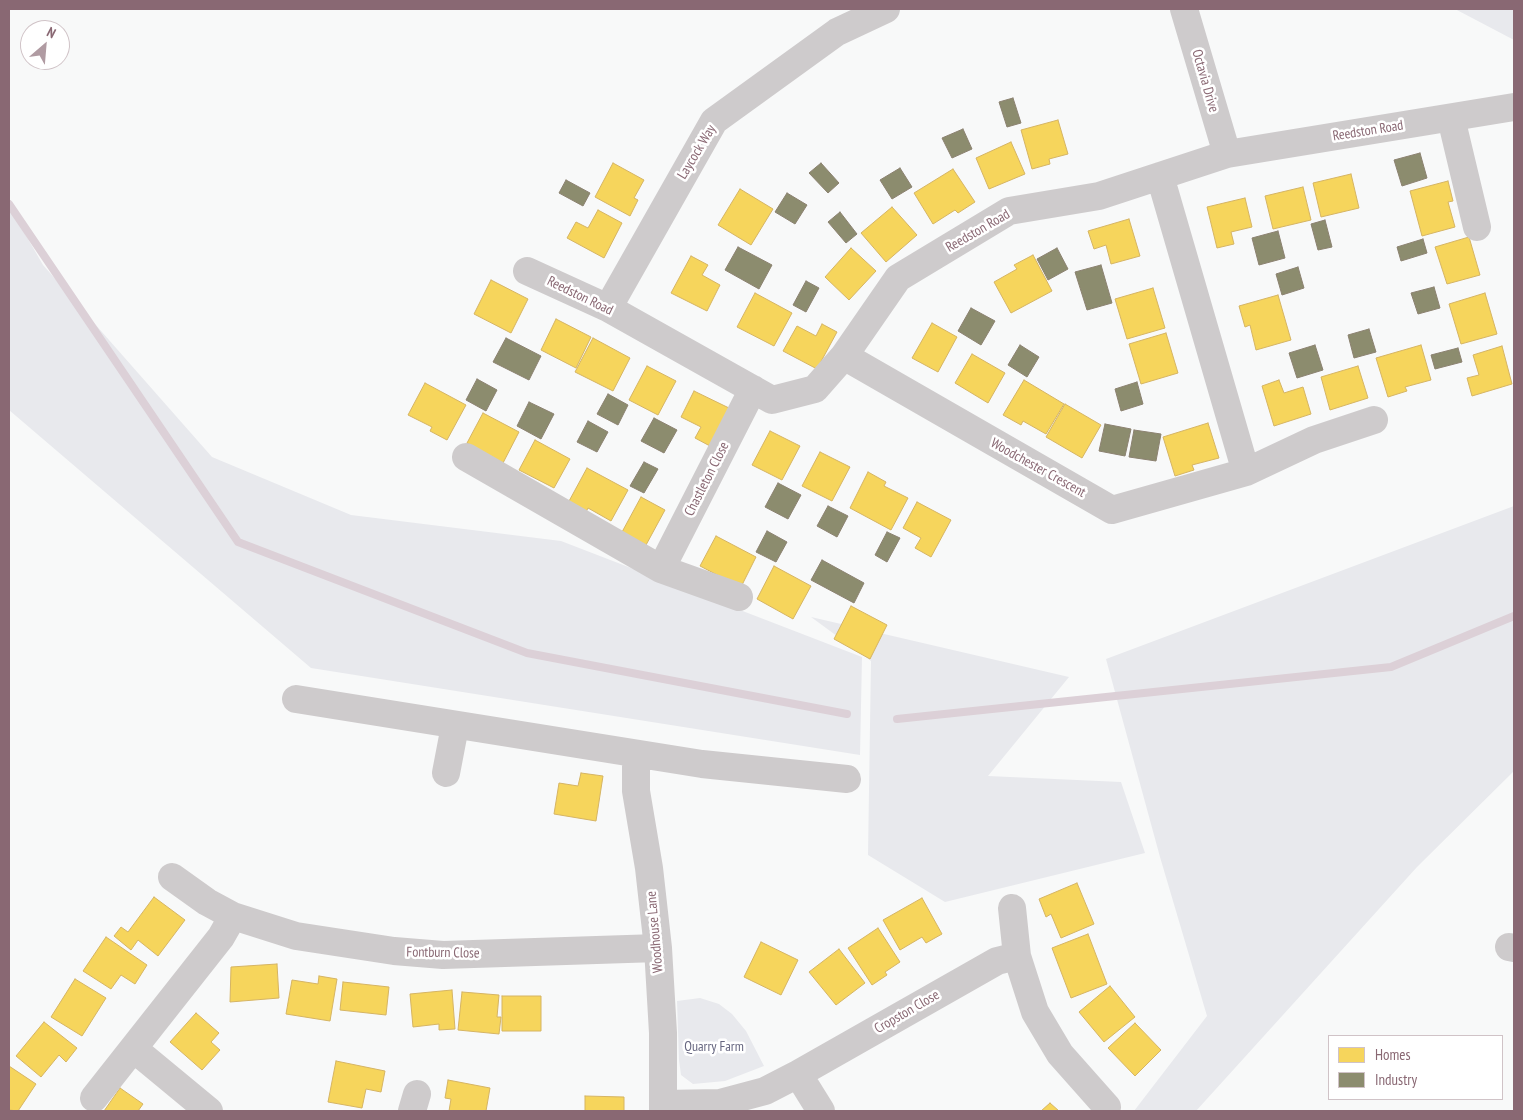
<!DOCTYPE html>
<html>
<head>
<meta charset="utf-8">
<style>
  body { margin:0 }
  #map { position:relative; width:1523px; height:1120px; overflow:hidden; background:#f8f9f9; font-family:"PT Sans Narrow",sans-serif }
  canvas { display:block }
  .frame { position:absolute; inset:0; border:10px solid #896873; pointer-events:none }
  .legend { position:absolute; left:1328px; top:1035px; width:175px; height:65px; box-sizing:border-box; background:#fff; border:1px solid #d0c3c7; margin:0; padding:6px 9px; list-style:none; font-size:15px; color:#896873 }
  .legend li { display:flex; align-items:center; gap:10px; height:25px }
  .legend b { width:25px; border:1px solid #d0c3c7 }
  .north { position:absolute; left:20px; top:20px; width:50px; height:50px; box-sizing:border-box; background:#fff; border:1px solid #d0c3c7; border-radius:50%; rotate:27deg; font-size:14px; font-weight:700; line-height:20px; text-align:center; color:#896873 }
  .north::after { content:''; display:block; margin:auto; width:18px; height:22px; background:#b09ba2; clip-path:polygon(50% 0,100% 100%,50% 72%,0 100%) }
</style>
</head>
<body>
<div id="map">
<canvas width="1523" height="1120"></canvas>
<div class="frame"></div>
<ul class="legend">
<li><b style="height:14px;background:#f6d55c"></b>Homes</li>
<li><b style="height:14px;background:#8c8c6e"></b>Industry</li>
</ul>
<div class="north">N</div>
</div>
<script>
const ctx = document.querySelector('canvas').getContext('2d');
ctx.lineJoin = 'round';
function paint(path, color) { ctx.fillStyle = color; ctx.fill(path, 'evenodd'); }
const poly = rows => new Path2D(rows.map(r => 'M' + r).join(''));
function trace(path, color, width, dash) { ctx.strokeStyle = color; ctx.lineWidth = width; ctx.lineCap = dash ? 'butt' : 'round'; ctx.setLineDash(dash || []); ctx.stroke(path); }
function write(font, color, halo, rows, align = 'center') {
  ctx.font = font + ' "PT Sans Narrow",sans-serif'; ctx.lineWidth = 5; ctx.setLineDash([]); ctx.textBaseline = 'middle'; ctx.strokeStyle = halo; ctx.fillStyle = color; for (const [text, x, y, turn = 0] of rows) {
    ctx.save(); ctx.translate(x, y); ctx.rotate((+turn || 0) * Math.PI / 180); ctx.textAlign = isNaN(turn) ? turn : align; if (halo) ctx.strokeText(text, 0, 0); ctx.fillText(text, 0, 0); ctx.restore();
  }
}
paint(poly([
  [1455,9,1514,9,1514,40],
  [9,206,43,265,212,457,351,515,561,541,862,657,860,755,311,668,9,410],
  [1514,506,1514,771,1417,867,1196,1111,1134,1111,1207,1016,1160,857,1106,659],
  [811,617,1069,677,988,776,1121,782,1145,853,945,902,868,855,871,661],
  [700,998,719,1004,732,1014,746,1031,764,1066,725,1081,693,1084,681,1075,679,1060,677,1001]
]), '#e8e9ed');
const homes = poly([
  [1058,120,1068,154,1049,159,1050,164,1032,169,1021,130,1058,120],
  [1011,142,1025,174,989,189,976,158,1011,142],
  [613,163,644,180,634,198,638,200,630,216,595,197,613,163],
  [953,169,975,202,958,213,955,210,933,224,914,193,953,169],
  [1351,174,1359,208,1321,217,1313,183,1351,174],
  [1448,181,1453,201,1448,202,1455,227,1422,236,1410,191,1448,181],
  [1303,187,1311,220,1273,229,1265,196,1303,187],
  [740,189,773,209,751,245,718,225,740,189],
  [1245,198,1252,227,1231,232,1234,244,1217,248,1207,207,1245,198],
  [892,207,917,235,886,262,861,233,892,207],
  [598,210,622,223,604,258,567,238,576,222,588,228,598,210],
  [1129,219,1140,256,1111,264,1106,245,1094,249,1088,231,1129,219],
  [1469,237,1480,275,1447,284,1435,247,1469,237],
  [851,248,876,271,849,300,825,277,851,248],
  [1033,255,1052,291,1011,313,994,282,1017,269,1014,265,1033,255],
  [691,256,708,265,702,275,720,285,707,311,671,293,691,256],
  [491,280,528,299,511,333,474,314,491,280],
  [1153,288,1165,328,1127,339,1115,299,1153,288],
  [755,293,792,313,774,346,737,327,755,293],
  [1485,293,1497,334,1461,344,1449,304,1485,293],
  [1278,295,1291,340,1256,350,1250,325,1245,327,1239,306,1278,295],
  [556,319,591,337,576,368,541,350,556,319],
  [932,323,957,337,938,372,912,358,932,323],
  [822,324,837,332,817,369,783,351,797,326,816,336,822,324],
  [1166,333,1178,373,1141,384,1129,344,1166,333],
  [593,338,630,358,613,391,575,372,593,338],
  [1421,345,1431,380,1405,387,1407,391,1388,397,1376,358,1421,345],
  [1502,346,1512,384,1472,396,1467,378,1479,375,1473,355,1502,346],
  [972,354,1005,373,988,403,955,383,972,354],
  [647,366,676,381,658,415,629,400,647,366],
  [1358,366,1368,398,1330,410,1321,377,1358,366],
  [1024,380,1064,404,1046,434,1023,421,1021,425,1003,415,1024,380],
  [1279,380,1284,393,1303,387,1311,414,1274,426,1262,386,1279,380],
  [425,383,466,405,447,440,430,431,432,427,408,415,425,383],
  [694,391,729,408,710,446,695,438,701,427,681,417,694,391],
  [1065,404,1101,425,1082,458,1046,437,1065,404],
  [483,413,519,432,503,463,467,443,483,413],
  [1208,423,1219,458,1192,465,1194,470,1175,476,1163,437,1208,423],
  [770,431,800,446,782,480,752,465,770,431],
  [535,440,570,459,554,488,519,470,535,440],
  [820,452,850,467,832,501,802,486,820,452],
  [587,468,628,490,611,521,588,508,586,512,568,503,587,468],
  [868,472,886,482,884,486,908,498,891,530,850,508,868,472],
  [641,497,665,510,646,545,622,532,641,497],
  [917,502,951,520,931,557,915,548,921,538,903,528,917,502],
  [716,536,756,557,738,593,723,578,700,566,716,536],
  [774,566,811,586,793,619,757,599,774,566],
  [851,606,887,625,870,659,834,639,851,606],
  [581,773,603,776,596,821,554,814,559,783,578,786,581,773],
  [1077,883,1094,924,1061,938,1051,914,1046,917,1039,899,1077,883],
  [154,897,185,920,158,956,138,940,131,950,114,936,121,927,128,932,154,897],
  [922,898,942,934,926,943,922,937,900,950,883,920,922,898],
  [878,928,900,962,885,972,887,975,872,985,848,948,878,928],
  [1088,934,1107,984,1071,998,1052,948,1088,934],
  [106,937,147,965,135,984,121,975,111,989,83,971,106,937],
  [761,942,798,960,781,995,744,977,761,942],
  [839,949,865,983,836,1005,809,972,839,949],
  [277,964,279,998,230,1002,231,967,277,964],
  [319,976,337,979,330,1021,286,1014,292,980,318,984,319,976],
  [75,979,106,998,82,1036,51,1017,75,979],
  [343,982,389,987,386,1015,340,1010,343,982],
  [1110,986,1135,1017,1104,1042,1079,1012,1110,986],
  [452,990,455,1029,439,1030,439,1024,413,1027,410,994,452,990],
  [462,992,499,995,497,1017,501,1017,499,1034,458,1030,462,992],
  [502,996,541,996,541,1031,502,1031,502,996],
  [196,1013,219,1033,211,1042,220,1050,202,1070,170,1042,196,1013],
  [44,1022,77,1048,66,1062,59,1055,41,1077,16,1056,44,1022],
  [1135,1023,1161,1050,1135,1076,1108,1048,1135,1023],
  [336,1061,385,1071,381,1092,366,1089,362,1108,328,1102,336,1061],
  [9,1066,36,1084,18,1111,9,1110,9,1066],
  [448,1080,490,1088,486,1111,449,1111,451,1099,445,1098,448,1080],
  [120,1088,143,1104,138,1111,104,1111,120,1088],
  [585,1096,624,1097,624,1111,585,1111,585,1096],
  [1050,1103,1059,1111,1041,1111,1050,1103]
]);
paint(homes, '#f6d55c');
trace(homes, '#d5b463', 1);
const industry = poly([
  [1013,98,1021,123,1007,127,999,102,1013,98],
  [963,129,972,149,952,158,942,138,963,129],
  [1420,153,1427,178,1402,186,1394,160,1420,153],
  [821,163,839,183,828,193,809,173,821,163],
  [900,168,912,187,892,199,880,180,900,168],
  [566,180,590,193,583,206,559,193,566,180],
  [787,193,807,205,795,224,775,212,787,193],
  [840,212,857,234,846,243,828,222,840,212],
  [1325,220,1332,247,1318,250,1311,224,1325,220],
  [1278,231,1285,258,1259,265,1252,238,1278,231],
  [1423,239,1427,253,1401,261,1397,247,1423,239],
  [738,247,772,265,759,289,725,270,738,247],
  [1057,248,1068,269,1048,280,1037,259,1057,248],
  [1101,265,1112,303,1087,310,1075,272,1101,265],
  [1298,267,1304,288,1282,295,1276,274,1298,267],
  [806,281,819,288,806,312,793,305,806,281],
  [1434,287,1440,308,1418,314,1411,293,1434,287],
  [971,308,995,321,981,345,958,331,971,308],
  [1369,329,1376,352,1354,358,1348,335,1369,329],
  [506,338,541,356,529,380,493,362,506,338],
  [1020,345,1039,357,1027,377,1008,365,1020,345],
  [1315,345,1323,370,1297,378,1289,353,1315,345],
  [1458,348,1462,362,1435,369,1431,355,1458,348],
  [477,379,497,390,486,411,466,400,477,379],
  [1137,382,1143,404,1121,411,1115,389,1137,382],
  [608,394,628,405,618,425,597,414,608,394],
  [529,402,554,414,541,439,517,426,529,402],
  [654,418,677,430,664,453,641,441,654,418],
  [588,421,608,432,597,452,577,442,588,421],
  [1105,424,1131,429,1125,456,1099,451,1105,424],
  [1134,430,1161,434,1156,461,1129,457,1134,430],
  [644,462,658,469,644,493,630,486,644,462],
  [778,483,801,495,788,519,765,507,778,483],
  [828,506,848,516,837,537,817,526,828,506],
  [767,531,787,542,776,562,756,552,767,531],
  [887,532,900,538,887,562,875,555,887,532],
  [822,560,864,583,854,603,811,580,822,560]
]);
paint(industry, '#8c8c6e');
trace(industry, '#8b8170', 1);
trace(poly([
  [9,204,238,542,527,653,847,714],
  [897,719,1391,667,1514,616]
]), '#dcd0d7', 8);
trace(poly([
  [1184,9,1227,154],
  [1451,118,1477,227],
  [1160,176,1246,472],
  [527,271,608,308,772,400,815,389,844,356,898,278,1009,211,1099,196,1227,154,1514,107],
  [608,308,714,121,837,32,886,9],
  [844,356,1112,510,1246,472,1314,440,1374,420],
  [466,457,661,569,739,597],
  [661,569,753,389],
  [296,699,702,764,847,779],
  [636,754,636,791,649,868,658,948,663,1033,663,1111],
  [446,773,455,726],
  [172,877,207,902,233,916,296,936,394,951,443,955,658,948],
  [1012,908,1017,956,1035,1012,1060,1054,1107,1107],
  [1509,947,1514,948],
  [134,1049,209,1111],
  [798,1074,821,1111],
  [94,1098,221,937,233,916],
  [663,1104,720,1103,765,1091,798,1074,997,961,1017,956],
  [412,1111,417,1094]
]), '#cecbcc', 28);
write('14px', '#896873', '#fff', [
  ["Octavia Drive",1205,81,74],
  ["Reedston Road",1368,131,-9],
  ["Laycock Way",697,152,-59],
  ["Reedston Road",978,231,-30],
  ["Reedston Road",580,296,26],
  ["Woodchester Crescent",1038,468,29],
  ["Chastleton Close",707,479,-63],
  ["Woodhouse Lane",655,932,-95],
  ["Fontburn Close",443,953,1],
  ["Cropston Close",907,1012,-30]
]);
write('14px', '#676780', '#fff', [
  ["Quarry Farm",714,1047]
]);
</script>
</body>
</html>
